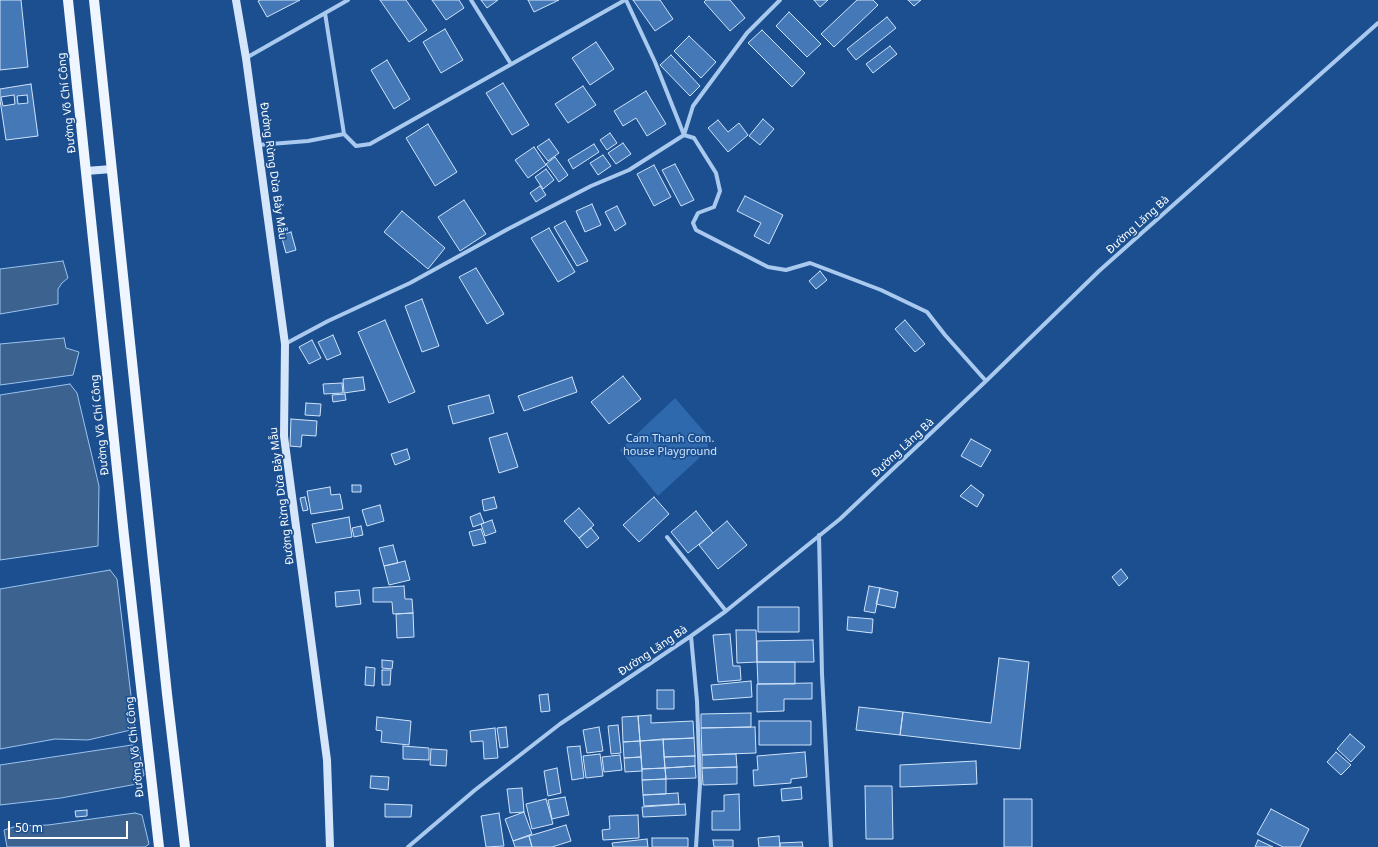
<!DOCTYPE html>
<html>
<head>
<meta charset="utf-8">
<style>
  body { margin:0 }
  #map { position:relative; width:1378px; height:847px; overflow:hidden; background:#1b4f8f; font-family:"Noto Sans",sans-serif }
  canvas { display:block }
  .scale { position:absolute; left:8px; top:821px; width:120px; height:18px; box-sizing:border-box; border:2px solid #fff; border-top:0; padding-left:5px; font-size:12px; line-height:14px; white-space:nowrap; color:#fff; -webkit-text-stroke:3px #1b4f8f; paint-order:stroke }
</style>
</head>
<body>
<div id="map">
<canvas width="1378" height="847"></canvas>
<div class="scale">50 m</div>
</div>
<script>
const ctx = document.querySelector('canvas').getContext('2d');
ctx.lineJoin = 'round';
function paint(path, color) { ctx.fillStyle = color; ctx.fill(path, 'evenodd'); }
const poly = rows => new Path2D(rows.map(r => 'M' + r).join(''));
function trace(path, color, width, dash) { ctx.strokeStyle = color; ctx.lineWidth = width; ctx.lineCap = dash ? 'butt' : 'round'; ctx.setLineDash(dash || []); ctx.stroke(path); }
function write(font, color, halo, rows, align = 'center') {
  ctx.font = font + ' "Noto Sans",sans-serif'; ctx.lineWidth = 3.5; ctx.setLineDash([]); ctx.textBaseline = 'middle'; ctx.strokeStyle = halo; ctx.fillStyle = color; for (const [text, x, y, turn = 0] of rows) {
    ctx.save(); ctx.translate(x, y); ctx.rotate((+turn || 0) * Math.PI / 180); ctx.textAlign = isNaN(turn) ? turn : align; if (halo) ctx.strokeText(text, 0, 0); ctx.fillText(text, 0, 0); ctx.restore();
  }
}
paint(poly([
  [675,398,707,435,708,450,658,496,620,450]
]), '#2e69ad');
const water = poly([
  [63,261,68,278,62,283,58,289,58,304,0,314,0,269,63,261],
  [64,338,66,348,79,352,73,375,0,385,0,344,64,338],
  [70,384,77,393,99,486,98,546,0,560,0,395,70,384],
  [110,570,117,579,135,729,88,740,55,739,0,749,0,589,110,570],
  [132,745,138,746,144,775,137,784,61,798,0,805,0,765,132,745],
  [135,813,142,815,149,844,145,847,7,847,4,830,17,826,48,825,135,813]
]);
paint(water, '#3c6290');
trace(water, '#9cc4f0', 1);
const building = poly([
  [0,0,21,0,28,67,0,70,0,0],
  [260,0,300,0,267,17,258,1,260,0],
  [380,0,406,0,427,30,409,42,380,0],
  [432,0,459,0,464,8,446,20,432,0],
  [481,0,498,0,487,8,481,0],
  [528,0,559,0,534,12,528,0],
  [633,0,660,0,673,19,655,31,633,0],
  [706,0,730,0,745,18,730,31,704,2,706,0],
  [814,0,828,0,820,7,814,0],
  [857,0,873,0,878,5,834,47,821,34,857,0],
  [908,0,921,0,914,6,908,0],
  [789,12,821,44,807,57,776,26,789,12],
  [887,17,896,28,856,60,847,49,887,17],
  [445,29,463,60,441,73,423,42,445,29],
  [762,30,805,73,792,87,748,43,762,30],
  [689,36,716,62,701,78,674,51,689,36],
  [596,42,614,69,590,85,572,58,596,42],
  [890,46,897,54,873,73,866,64,890,46],
  [671,55,700,86,690,96,660,65,671,55],
  [387,60,410,99,394,109,371,70,387,60],
  [503,83,529,125,512,135,486,93,503,83],
  [31,84,38,136,6,140,0,100,0,89,31,84],
  [583,86,596,105,568,123,555,104,583,86],
  [646,91,666,124,647,136,636,118,623,126,614,111,646,91],
  [14,95,15,104,3,106,1,97,14,95],
  [27,95,28,103,18,104,17,96,27,95],
  [763,119,774,129,760,145,749,136,763,119],
  [718,120,728,132,739,123,748,135,728,152,708,128,718,120],
  [428,124,457,172,435,186,406,138,428,124],
  [610,133,617,143,607,150,600,140,610,133],
  [549,139,559,153,548,161,537,147,549,139],
  [623,143,631,154,616,164,608,153,623,143],
  [594,144,599,152,573,169,568,160,594,144],
  [534,147,546,165,528,178,515,160,534,147],
  [603,155,611,166,598,175,590,163,603,155],
  [555,157,568,175,559,182,546,164,555,157],
  [675,164,694,200,681,206,662,170,675,164],
  [654,165,671,197,654,206,637,174,654,165],
  [546,169,554,180,543,189,535,177,546,169],
  [540,186,546,195,536,202,530,193,540,186],
  [745,196,783,215,769,244,754,236,761,223,737,211,745,196],
  [464,200,486,234,460,251,438,217,464,200],
  [592,204,601,225,585,232,576,211,592,204],
  [617,206,626,224,615,231,605,212,617,206],
  [402,211,445,248,428,269,384,232,402,211],
  [565,221,588,261,577,266,554,227,565,221],
  [549,228,575,272,558,282,531,238,549,228],
  [291,232,296,250,286,253,281,235,291,232],
  [476,268,504,314,487,324,459,277,476,268],
  [820,271,827,280,816,289,809,281,820,271],
  [422,299,439,346,422,352,405,306,422,299],
  [385,320,415,392,389,403,358,332,385,320],
  [905,320,925,344,915,352,895,329,905,320],
  [333,335,341,354,327,360,318,342,333,335],
  [312,340,321,358,309,364,299,347,312,340],
  [623,376,641,399,609,424,591,402,623,376],
  [363,377,365,390,344,393,343,379,363,377],
  [572,377,577,392,524,411,518,396,572,377],
  [342,383,343,393,324,394,323,384,342,383],
  [345,394,346,400,333,402,332,395,345,394],
  [489,395,494,413,453,424,448,406,489,395],
  [306,403,321,404,320,416,305,415,306,403],
  [291,419,317,421,316,436,302,435,301,447,290,446,291,419],
  [507,433,518,467,499,473,489,438,507,433],
  [971,439,991,450,981,467,961,456,971,439],
  [407,449,410,459,395,465,391,454,407,449],
  [352,485,361,485,361,492,352,492,352,485],
  [971,485,984,495,977,507,960,496,971,485],
  [330,487,331,495,340,494,343,509,311,514,307,491,330,487],
  [305,497,308,510,303,511,300,498,305,497],
  [494,497,497,508,484,511,482,500,494,497],
  [654,497,669,514,639,542,623,525,654,497],
  [380,505,384,521,367,526,362,510,380,505],
  [579,508,594,525,579,538,564,521,579,508],
  [696,511,713,533,688,553,671,532,696,511],
  [480,513,484,523,473,527,470,517,480,513],
  [349,517,352,537,316,543,312,524,349,517],
  [492,520,496,532,485,536,481,524,492,520],
  [727,521,747,545,718,569,699,545,727,521],
  [361,526,363,535,354,537,352,528,361,526],
  [591,528,599,538,587,548,579,538,591,528],
  [481,529,486,543,473,546,469,532,481,529],
  [393,545,398,563,384,566,379,548,393,545],
  [405,561,410,580,389,585,384,566,405,561],
  [1121,569,1128,578,1119,586,1112,577,1121,569],
  [404,586,405,599,412,599,413,613,393,614,392,602,373,602,373,588,404,586],
  [869,586,880,588,875,613,864,611,869,586],
  [880,588,898,592,895,608,876,604,880,588],
  [359,590,361,604,336,607,335,592,359,590],
  [758,607,799,607,799,632,758,632,758,607],
  [413,613,414,637,397,638,396,614,413,613],
  [848,617,873,619,872,633,847,630,848,617],
  [736,630,756,630,757,662,737,663,736,630],
  [730,634,733,666,740,666,741,680,718,682,713,635,730,634],
  [813,640,814,662,757,662,757,641,813,640],
  [999,658,1029,662,1020,749,900,735,903,712,991,723,999,658],
  [382,660,393,661,392,669,382,668,382,660],
  [757,662,795,662,795,684,758,684,757,662],
  [366,667,375,668,374,686,365,685,366,667],
  [382,670,391,670,390,685,382,685,382,670],
  [751,681,752,697,713,700,711,685,751,681],
  [812,683,812,699,784,699,784,711,757,712,757,684,812,683],
  [657,690,674,690,674,709,657,709,657,690],
  [548,694,550,711,541,712,539,695,548,694],
  [859,707,903,712,900,735,856,730,859,707],
  [751,713,751,727,701,728,701,714,751,713],
  [651,715,651,723,693,721,694,738,640,741,638,716,651,715],
  [638,716,640,741,623,742,622,717,638,716],
  [377,717,411,721,409,745,381,742,382,731,376,730,377,717],
  [759,721,811,721,811,745,759,745,759,721],
  [618,725,621,753,611,754,608,726,618,725],
  [506,727,508,747,500,748,497,728,506,727],
  [599,727,603,751,587,753,583,730,599,727],
  [755,727,756,753,702,755,701,728,755,727],
  [495,728,498,758,484,759,483,741,471,742,470,731,495,728],
  [1350,734,1365,747,1351,762,1337,749,1350,734],
  [694,738,695,756,664,757,663,739,694,738],
  [663,739,665,768,642,769,640,741,663,739],
  [640,741,641,757,624,758,623,742,640,741],
  [403,746,429,748,429,760,403,759,403,746],
  [580,746,584,778,572,780,567,747,580,746],
  [431,749,447,750,446,766,430,765,431,749],
  [805,752,807,777,791,779,791,783,754,786,753,770,758,770,757,756,805,752],
  [1336,752,1351,765,1341,775,1327,762,1336,752],
  [600,754,603,776,586,778,583,756,600,754],
  [736,754,737,767,702,768,702,755,736,754],
  [620,755,622,770,604,772,602,757,620,755],
  [695,756,695,766,665,768,664,757,695,756],
  [641,757,642,771,625,772,624,758,641,757],
  [976,761,977,784,900,787,900,765,976,761],
  [695,766,696,778,666,779,665,768,695,766],
  [737,767,737,784,703,785,702,768,737,767],
  [557,768,561,793,548,796,544,771,557,768],
  [665,768,666,779,642,780,642,769,665,768],
  [371,776,389,777,388,790,370,788,371,776],
  [666,779,666,794,643,795,642,780,666,779],
  [865,786,892,786,893,839,866,839,865,786],
  [801,787,802,799,782,801,781,789,801,787],
  [522,788,524,812,510,813,507,789,522,788],
  [678,793,679,804,644,806,643,795,678,793],
  [739,794,740,830,712,830,712,811,724,811,724,795,739,794],
  [565,797,569,815,552,819,548,800,565,797],
  [546,799,553,824,532,829,526,804,546,799],
  [1004,799,1032,799,1032,847,1004,847,1004,799],
  [385,804,412,805,411,817,385,817,385,804],
  [685,804,686,815,643,817,642,807,685,804],
  [1271,809,1309,829,1300,847,1283,847,1257,834,1271,809],
  [87,810,87,816,76,817,75,811,87,810],
  [524,812,532,834,513,841,505,819,524,812],
  [499,813,504,846,486,847,481,816,499,813],
  [638,815,639,838,603,840,602,830,610,829,609,816,638,815],
  [566,825,571,841,552,847,532,847,529,836,566,825],
  [529,836,532,847,515,847,513,841,529,836],
  [779,836,780,847,759,847,758,838,779,836],
  [652,838,688,838,688,847,652,847,652,838],
  [647,839,648,847,613,847,612,843,647,839],
  [713,840,733,840,733,847,714,847,713,840],
  [1258,840,1273,847,1255,847,1258,840],
  [802,842,803,847,780,847,780,843,802,842]
]);
paint(building, '#4478b7');
trace(building, '#cfe3fa', 1);
trace(poly([
  [471,0,511,64],
  [626,0,655,62,684,135,694,138,716,173,720,191,714,207,698,213,693,223,696,230,768,267,786,270,810,263,881,290,927,312,945,335,986,381],
  [325,13,344,134,356,146,370,144,625,0],
  [246,58,348,0],
  [258,145,308,141,344,134],
  [285,344,328,321,410,283,508,229,591,186,629,170,684,135,693,106,747,33,780,0],
  [819,535,822,674,831,847],
  [667,537,726,611],
  [691,636,697,701,700,784,696,847],
  [408,847,475,790,560,724,691,636,726,611,840,519,986,381,1099,271,1378,23]
]), '#a9c9ee', 4);
trace(poly([
  [236,0,246,58,285,344,284,436,327,760,330,847],
  [86,171,112,169]
]), '#d6e6fa', 8);
trace(poly([
  [68,0,124,536,159,847],
  [94,0,167,694,185,847]
]), '#f0f6ff', 10);
write('11px', '#fff', '#1b4f8f', [
  ["Đường Võ Chí Công",67,103,-96],
  ["Đường Rừng Dừa Bảy Mẫu",273,171,82],
  ["Đường Lăng Bà",1138,225,-42],
  ["Đường Võ Chí Công",100,425,-96],
  ["Đường Lăng Bà",903,448,-43],
  ["Đường Rừng Dừa Bảy Mẫu",282,496,-97],
  ["Đường Lăng Bà",653,651,-34],
  ["Đường Võ Chí Công",135,747,-96]
]);
write('11px', '#cfe3fa', '#1b4f8f', [
  ["Cam Thanh Com.",670,439],
  ["house Playground",670,452]
]);
</script>
</body>
</html>
